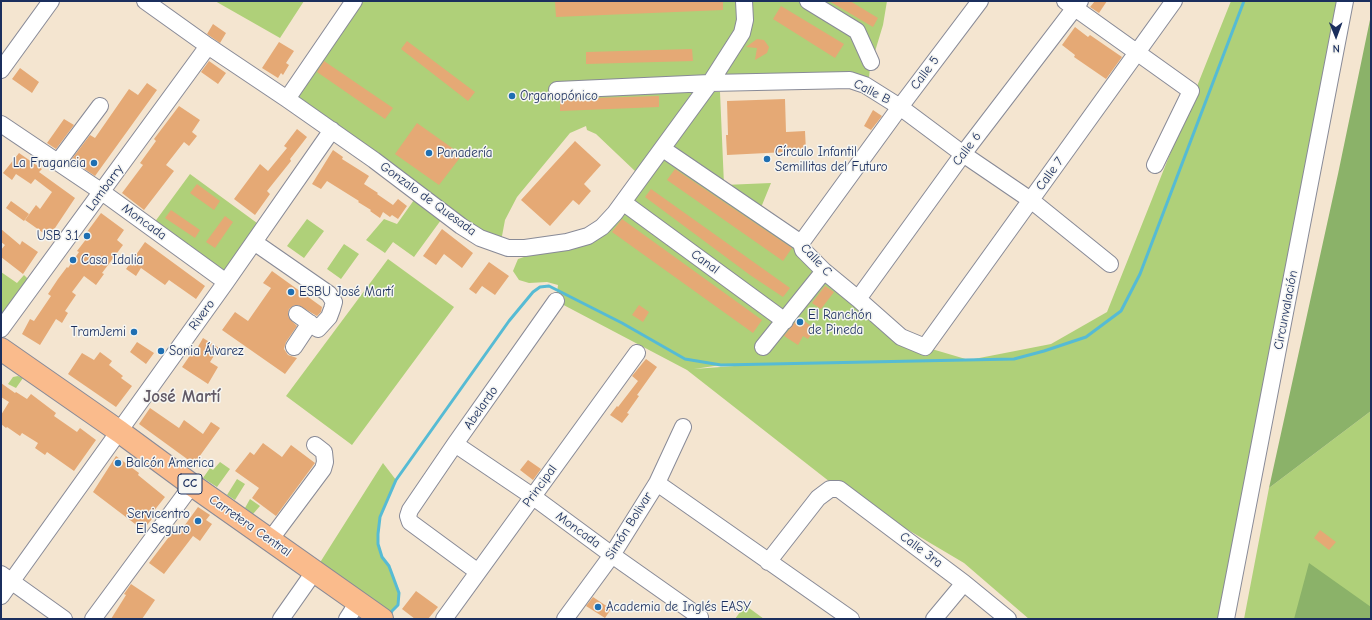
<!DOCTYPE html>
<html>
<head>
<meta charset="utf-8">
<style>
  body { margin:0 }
  #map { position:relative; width:1372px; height:620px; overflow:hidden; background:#f4e5d0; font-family:"Comic Neue",sans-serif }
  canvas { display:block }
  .frame { position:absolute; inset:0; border:2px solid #1b2f5e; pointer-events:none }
  .north { position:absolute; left:1316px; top:16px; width:40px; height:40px; -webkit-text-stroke:3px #f6f6f2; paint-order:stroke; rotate:179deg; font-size:11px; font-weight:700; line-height:16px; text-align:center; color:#1b2f5e }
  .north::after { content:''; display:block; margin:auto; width:14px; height:18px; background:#1b2f5e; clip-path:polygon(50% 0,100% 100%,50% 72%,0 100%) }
</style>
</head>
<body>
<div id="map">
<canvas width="1372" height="620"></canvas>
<div class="frame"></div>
<div class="north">N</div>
</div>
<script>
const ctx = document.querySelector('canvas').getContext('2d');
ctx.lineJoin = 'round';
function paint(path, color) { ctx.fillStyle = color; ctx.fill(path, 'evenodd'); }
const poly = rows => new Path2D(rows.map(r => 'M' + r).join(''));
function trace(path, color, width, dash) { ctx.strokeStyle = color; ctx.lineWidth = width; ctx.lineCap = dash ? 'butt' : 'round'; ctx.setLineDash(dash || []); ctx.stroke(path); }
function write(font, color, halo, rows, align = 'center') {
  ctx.font = font + ' "Comic Neue",sans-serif'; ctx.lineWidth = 3; ctx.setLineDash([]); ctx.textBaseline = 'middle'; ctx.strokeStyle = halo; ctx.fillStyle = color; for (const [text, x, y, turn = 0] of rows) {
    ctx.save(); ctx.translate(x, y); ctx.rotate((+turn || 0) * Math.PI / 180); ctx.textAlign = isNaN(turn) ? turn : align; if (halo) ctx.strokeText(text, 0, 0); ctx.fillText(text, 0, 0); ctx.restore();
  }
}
paint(poly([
  [215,1,304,1,280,38],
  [354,1,737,1,737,20,735,30,710,82,750,1,887,1,883,25,870,68,868,87,710,83,667,128,636,172,596,134,587,130,586,126,570,133,517,197,505,220,502,236,494,243,287,99],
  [1231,1,1344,1,1220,619,1029,619,964,563,839,489,687,370,556,301,558,285,547,282,529,283,519,280,513,271,518,259,527,256,595,239,713,92,720,92,724,185,771,183,760,210,925,347,969,360,1051,344,1107,312],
  [761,364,694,369,721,365],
  [190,174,257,223,223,273,154,223],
  [414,200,441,220,414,257,393,242,385,253,366,240,384,219,397,224],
  [307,219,324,231,304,258,287,246],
  [344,244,359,254,341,279,327,269],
  [388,259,454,307,352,445,286,396],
  [1,272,17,283,24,275,28,279,1,316],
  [18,376,23,378,16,388,8,384,13,377],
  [1371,411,1371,619,1244,619,1269,488],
  [220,462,230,469,217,487,203,478,210,468,213,470],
  [383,463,396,480,380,517,378,544,382,557,389,566,399,593,398,605,392,611,380,617,314,572],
  [237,479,245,484,235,500,227,495],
  [250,499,260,506,253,514,245,508],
  [745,605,764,619,735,619]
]), '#afd079');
paint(poly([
  [1371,15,1371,411,1269,488,1338,174],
  [1309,563,1371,607,1371,619,1294,619]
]), '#8bb269');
trace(poly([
  [390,616,392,611,398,605,399,593,389,566,382,557,378,544,378,534,380,517,396,480,509,321,533,292,540,287,549,286,622,323,685,359,721,365,1014,359,1044,351,1086,337,1121,311,1140,274,1244,1]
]), '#56bbd4', 3);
paint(poly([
  [555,1,723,1,723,10,556,17],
  [829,1,850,1,878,18,873,27],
  [1095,1,1107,1,1099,13,1090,7],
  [781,6,844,44,835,58,773,19],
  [213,24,226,33,220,43,207,34],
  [1075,27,1088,37,1090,35,1122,57,1106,79,1074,57,1075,55,1062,45],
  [757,39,764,40,769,47,767,53,755,60,757,48,746,47],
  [407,41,475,92,468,101,401,49],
  [279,42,294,51,286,63,289,65,283,75,281,73,278,78,262,68],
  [692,49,693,61,586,64,586,52],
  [209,61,226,73,218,84,201,72],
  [324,61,393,108,385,119,317,72],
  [20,68,39,82,32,93,12,79],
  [147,83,157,90,95,176,71,160,90,135,95,138,129,89,138,95],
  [659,96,659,107,560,111,560,99],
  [785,99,786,132,805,131,806,151,727,155,726,135,728,135,727,101],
  [179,106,200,120,192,132,197,136,189,146,184,142,166,165,174,171,144,210,122,193,143,165,140,163,156,141,154,139],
  [873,110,882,116,871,130,864,126],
  [64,119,74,125,56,149,47,143],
  [417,123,462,155,439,185,395,154],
  [297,129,307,137,290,159,291,161,267,191,270,194,255,215,234,199,260,164,268,171,287,148,284,146],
  [575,141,601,165,584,184,591,191,579,205,573,200,550,226,521,200],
  [333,150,343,157,342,159,369,176,364,184,378,193,377,194,393,205,398,199,407,206,398,219,392,215,390,217,383,212,380,218,370,211,371,210,358,202,359,201,327,181,321,189,312,184],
  [19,153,42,169,39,172,75,198,49,237,25,220,36,205,40,209,52,192,35,179,31,184,16,174,12,180,3,173],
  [675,169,792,248,783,261,667,180],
  [197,184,220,201,214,210,190,193],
  [651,189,790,288,783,297,750,275,645,197],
  [11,201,29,214,24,221,6,208],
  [171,210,200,230,195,238,165,218],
  [101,213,124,230,117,240,123,245,102,273,104,274,96,285,84,276,72,292,76,295,65,311,68,313,62,323,56,319,40,345,22,334,30,319,34,321,51,296,48,294,58,279,67,267,68,268,79,252,77,251,87,238,84,236],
  [225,216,233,222,215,248,206,242],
  [622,219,762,320,753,333,612,232],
  [1,229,20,245,22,241,38,252,23,274,1,257,1,250,5,245,1,242],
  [442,229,473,253,462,268,444,254,436,265,423,256],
  [145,242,205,286,196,299,169,280,165,285,141,268,136,276,126,269],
  [489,262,509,276,495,295,482,286,476,294,469,289],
  [272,271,322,307,321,312,317,316,298,305,293,306,289,309,288,313,289,318,297,326,286,342,284,349,288,355,297,358,285,374,222,330,235,312,248,321,271,288,263,283],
  [825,286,834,292,821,309,812,303],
  [639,305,649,312,643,322,632,315],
  [799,317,811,326,809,329,813,332,808,339,803,336,798,345,784,336],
  [203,338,219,348,210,362,218,367,208,384,182,367,193,351,195,352],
  [137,342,154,353,146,364,130,352],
  [100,352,112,361,109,365,123,376,121,378,132,386,116,407,68,374,82,353,94,360],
  [646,359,657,367,637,395,639,396,627,413,629,414,622,423,610,415,617,406,618,407,638,381,632,376],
  [1,383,15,393,16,392,27,399,31,394,56,413,54,416,77,432,80,428,96,440,74,471,47,452,45,455,35,448,38,443,22,433,20,436,7,427,6,428,1,424,1,415,9,402,1,397],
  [150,408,179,428,184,420,203,434,211,422,220,428,194,464,139,424],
  [263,443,282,457,291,445,315,463,276,516,252,498,259,488,235,471,250,452,254,455],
  [116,456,139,473,138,475,165,497,153,512,156,514,143,530,93,492],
  [528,460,541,469,533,480,520,470],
  [198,507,210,515,206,520,212,524,200,541,193,536,164,574,149,563,178,525,182,529],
  [1320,530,1336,542,1329,550,1314,538],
  [131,584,155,600,142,619,111,619,126,595,124,594],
  [416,591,438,607,428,619,415,619,402,609],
  [593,597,611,609,605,618,586,606]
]), '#e5a975');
const minor = poly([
  [145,1,208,46,287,99,374,160,461,226,480,238,508,248,525,248,567,242,588,236,602,227,615,213,710,83,742,33,745,20,744,1],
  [808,1,857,31,871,62],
  [1065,1,1191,91,1155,165],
  [1,70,51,1],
  [557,90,710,83,850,80,865,85,900,107,963,154,1032,201,1110,264],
  [287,99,354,1],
  [1,124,102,192,226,282],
  [663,149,801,243,803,250,824,271,858,299,901,337,925,347,1174,1],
  [58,162,100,106],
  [624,203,785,321],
  [254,242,329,294,334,302,332,309,329,317,318,329,297,314],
  [801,243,900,107,980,1],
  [858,299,963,154,1080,1],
  [1,329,208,46],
  [294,347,310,323],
  [763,347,824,271],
  [455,444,532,496,612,555,700,617],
  [657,483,851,619],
  [270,540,323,469,325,462,324,452,315,445],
  [768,562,818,498,830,489,839,489,964,583,1008,619],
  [478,572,410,522,408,516,410,510,455,444,556,301],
  [1,574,64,619],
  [1,596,226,282,332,130],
  [93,619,192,485],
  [281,619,314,572],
  [347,619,358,602],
  [444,619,637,353],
  [565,619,612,555,657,483,683,427],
  [934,619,964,583],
  [1226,619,1345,1]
]);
const highway = poly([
  [1,349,120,432,192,485,382,619]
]);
trace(minor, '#888a97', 18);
trace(highway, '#888a97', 24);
trace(minor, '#fff', 16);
trace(highway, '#fabb8c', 22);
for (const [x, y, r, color] of [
  [512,96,4,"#1f6fb2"],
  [429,153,4,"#1f6fb2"],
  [767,159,4,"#1f6fb2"],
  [94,163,4,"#1f6fb2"],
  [87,236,4,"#1f6fb2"],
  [73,260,4,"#1f6fb2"],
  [291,292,4,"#1f6fb2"],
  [800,322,4,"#1f6fb2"],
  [134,332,4,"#1f6fb2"],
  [161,351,4,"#1f6fb2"],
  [118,463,4,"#1f6fb2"],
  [198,521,4,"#1f6fb2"],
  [598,607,4,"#1f6fb2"]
]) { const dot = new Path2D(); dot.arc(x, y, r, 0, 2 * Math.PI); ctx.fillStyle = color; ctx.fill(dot); trace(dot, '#f6f6f2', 1.5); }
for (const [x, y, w] of [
  [190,484,24]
]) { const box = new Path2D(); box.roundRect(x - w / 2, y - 10, w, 20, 3); ctx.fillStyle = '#f6f6f2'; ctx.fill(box); trace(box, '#1b2f5e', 1); }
write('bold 12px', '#1b2f5e', null, [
  ["CC",190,484]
]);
write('13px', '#1b2f5e', '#f6f6f2', [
  ["Calle 5",925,73,-53],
  ["Calle B",872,92,27],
  ["Calle 6",967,149,-53],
  ["Calle 7",1050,174,-54],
  ["Lambarry",105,188,-54],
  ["Gonzalo de Quesada",428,199,36],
  ["Moncada",144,222,36],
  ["Calle C",816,260,47],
  ["Canal",705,262,36],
  ["Circunvalación",1286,310,-79],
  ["Rivero",202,315,-54],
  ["Abelardo",481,408,-55],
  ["Principal",540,486,-54],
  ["Carretera Central",250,526,35],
  ["Simón Bolivar",629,526,-58],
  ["Moncada",578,530,36],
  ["Calle 3ra",921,550,37]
]);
write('13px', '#1b2f5e', '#f6f6f2', [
  ["Organopónico",520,96],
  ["Círculo Infantil",775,152],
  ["Semillitas del Futuro",775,167],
  ["Panadería",437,153],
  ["La Fragancia",86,163,"right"],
  ["USB 3.1",79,236,"right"],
  ["Casa Idalia",81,260],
  ["ESBU José Martí",299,292],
  ["El Ranchón",808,315],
  ["de Pineda",808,330],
  ["TramJemi",126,332,"right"],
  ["Sonia Álvarez",169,351],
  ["Balcón America",126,463],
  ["Servicentro",190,514,"right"],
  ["El Seguro",190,529,"right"],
  ["Academia de Inglés EASY",606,607]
], 'left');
write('bold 17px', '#625a66', '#f6f6f2', [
  ["José Martí",182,397]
]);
</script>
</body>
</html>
